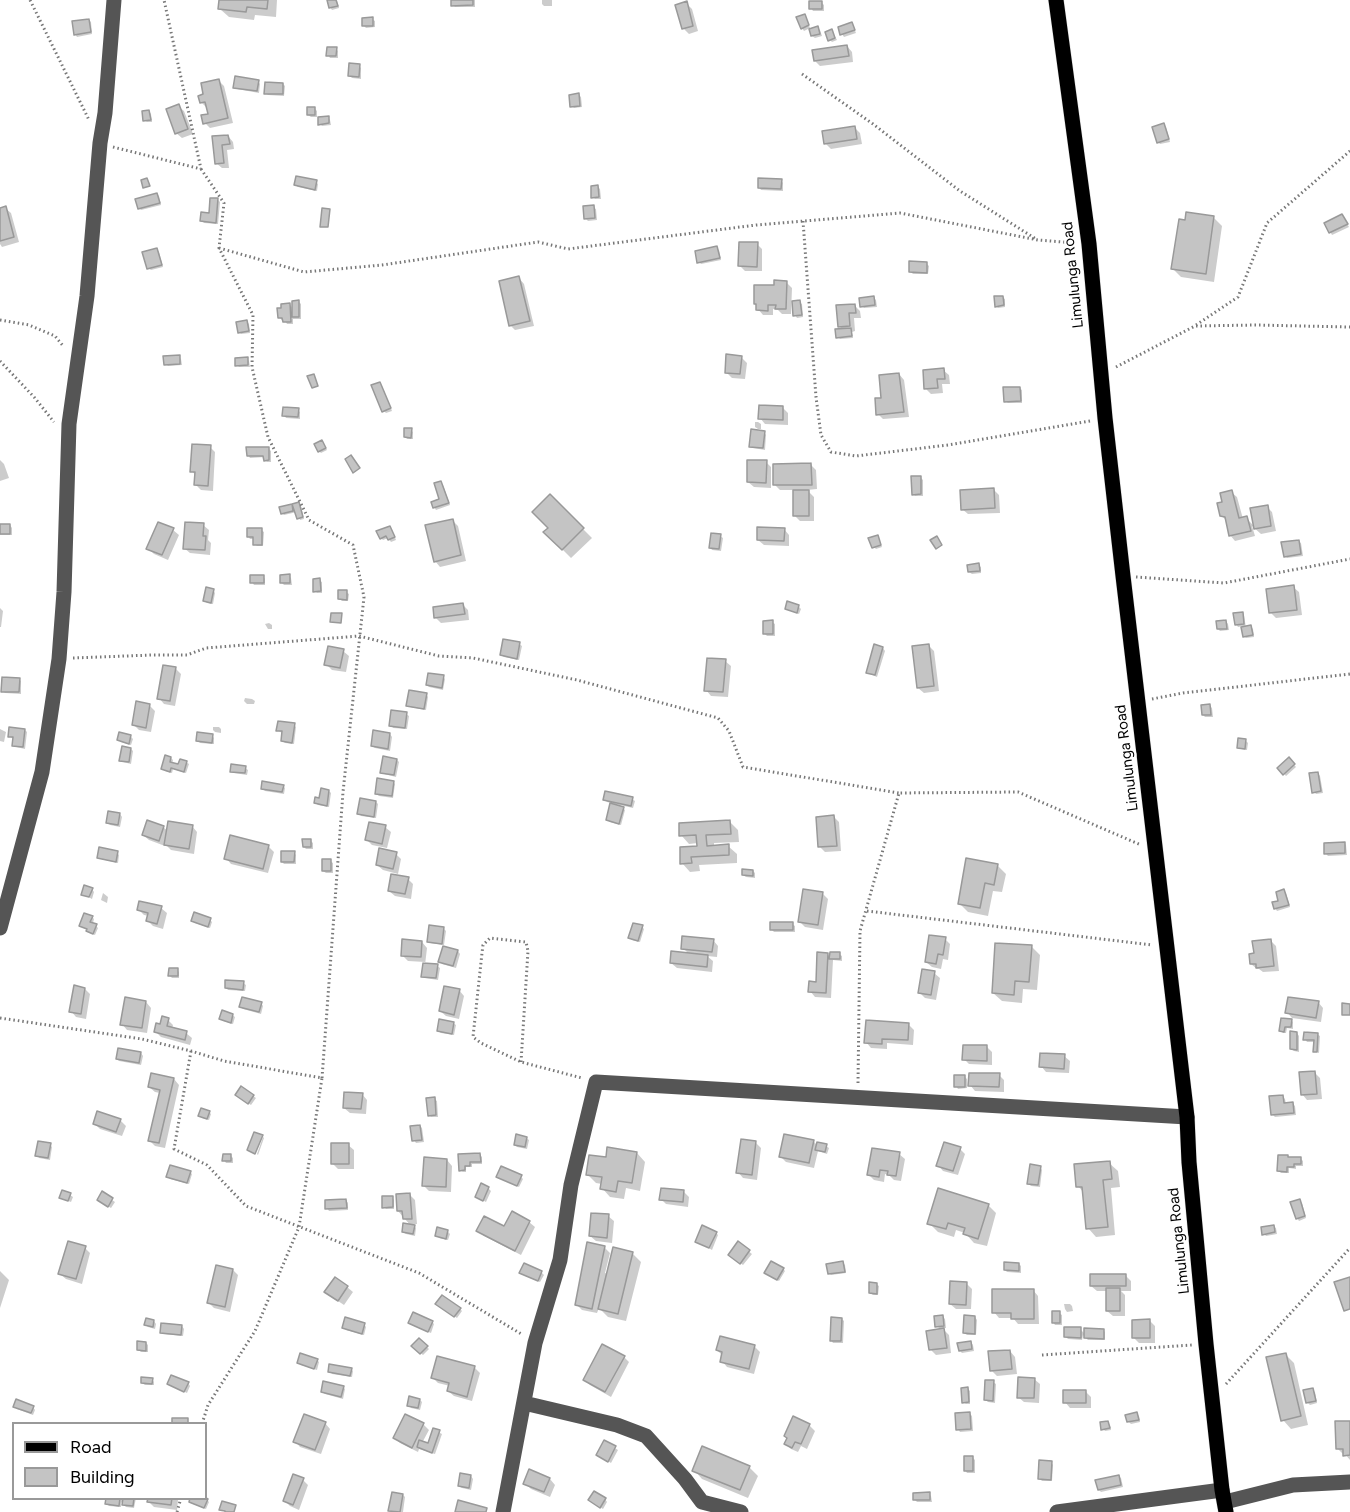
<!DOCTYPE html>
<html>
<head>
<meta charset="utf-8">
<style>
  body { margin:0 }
  #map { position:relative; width:1350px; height:1512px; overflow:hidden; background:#fff; font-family:Figtree,sans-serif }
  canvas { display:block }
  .legend { position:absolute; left:12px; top:1422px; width:195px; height:78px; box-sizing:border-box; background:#fff; border:2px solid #999; margin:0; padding:8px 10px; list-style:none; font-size:18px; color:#000 }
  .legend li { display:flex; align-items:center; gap:12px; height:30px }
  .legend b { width:30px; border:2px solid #999 }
</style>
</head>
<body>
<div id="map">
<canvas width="1350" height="1512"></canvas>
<ul class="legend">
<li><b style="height:8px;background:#000"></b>Road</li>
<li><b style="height:16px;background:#c4c4c4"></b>Building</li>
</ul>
</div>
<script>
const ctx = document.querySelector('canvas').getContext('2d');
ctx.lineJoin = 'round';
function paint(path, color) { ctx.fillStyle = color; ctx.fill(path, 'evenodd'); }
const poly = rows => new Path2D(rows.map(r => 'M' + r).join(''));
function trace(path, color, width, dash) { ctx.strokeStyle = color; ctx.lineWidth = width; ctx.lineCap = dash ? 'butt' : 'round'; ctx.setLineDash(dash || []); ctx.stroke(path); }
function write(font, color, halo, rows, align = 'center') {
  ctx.font = font + ' Figtree,sans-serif'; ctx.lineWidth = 4.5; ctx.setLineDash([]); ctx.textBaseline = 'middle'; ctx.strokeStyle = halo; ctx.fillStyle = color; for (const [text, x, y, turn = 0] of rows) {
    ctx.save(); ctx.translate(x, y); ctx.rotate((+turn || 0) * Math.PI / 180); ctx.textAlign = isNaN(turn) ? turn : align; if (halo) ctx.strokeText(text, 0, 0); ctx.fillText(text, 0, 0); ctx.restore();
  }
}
paint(poly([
  [221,0,277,0,276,17,255,15,254,20,229,17,220,9],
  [329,0,337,0,339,8,332,10,330,7],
  [452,0,475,0,475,7,455,7,453,5],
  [542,0,552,0,552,6,544,6,542,4],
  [821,2,824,5,824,11,813,11,811,8],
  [686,3,692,9,698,31,689,34,683,28],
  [804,15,811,30,818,28,820,30,822,36,815,38,812,36,810,28,804,31,802,28],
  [372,19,375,21,375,27,366,28,364,26],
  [89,20,91,22,92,34,77,37,75,34],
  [852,24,856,33,844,37,842,34],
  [832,31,837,40,832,42,830,40],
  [847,46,852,52,853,62,820,66,815,61],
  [336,49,338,51,338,58,330,58,328,55],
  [359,66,361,68,361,79,352,78,350,76],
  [219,81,224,86,233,123,210,128,205,123,210,115,207,108,201,102,205,96],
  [258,81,260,84,259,93,237,89,235,87],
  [283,84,285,86,284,96,268,95,266,93],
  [579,95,581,97,582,107,574,108,572,106],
  [178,106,184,111,193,134,182,138,176,133],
  [315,109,317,111,317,117,311,117,308,115],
  [149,111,151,114,152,122,147,122,144,120],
  [328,117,330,120,331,125,322,126,320,124],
  [1163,125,1166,127,1170,142,1160,144,1158,142],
  [855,128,860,133,862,144,831,149,825,143],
  [228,136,233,142,234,149,227,150,229,168,222,168,216,163,214,138],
  [781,180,783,183,783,191,761,190,759,187],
  [316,182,318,184,317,191,298,187,295,185],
  [598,187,600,189,601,199,595,199,593,197],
  [157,194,159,196,161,205,141,210,139,208],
  [218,200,220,202,218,224,204,223,202,221,210,214],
  [593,207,596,209,597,220,588,221,586,219],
  [5,208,11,213,19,242,2,247,0,244,0,210],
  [1214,218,1222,226,1214,282,1181,277,1173,269],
  [1344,218,1349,227,1332,235,1326,224],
  [757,244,762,249,762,271,745,271,740,266],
  [716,248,719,250,721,260,701,264,699,262],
  [157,249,159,252,163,267,151,270,148,268],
  [926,263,929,266,928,274,913,274,910,271],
  [519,278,524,284,534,326,515,330,510,325],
  [786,282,792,288,791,314,782,314,778,310,773,309,773,315,763,315,758,309,758,306,755,304,775,287],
  [1002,297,1005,299,1005,307,998,308,996,306],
  [874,298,876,300,877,307,864,308,862,306],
  [299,302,301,304,301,319,293,319,293,324,287,324,284,319,282,320,279,317,290,305,293,308],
  [799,302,802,304,803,317,797,318,795,315,793,303,792,303],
  [854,305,860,311,861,318,854,318,855,331,852,332,853,338,840,339,838,337,843,330,840,327,838,307],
  [247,322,249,324,250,333,241,334,239,332],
  [179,357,181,359,182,365,168,366,166,364],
  [741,357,747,363,745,379,732,378,726,372],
  [247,359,249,361,250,367,239,367,237,365],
  [943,370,949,375,950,384,942,384,943,393,931,394,926,389],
  [899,374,904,380,909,417,883,419,878,414,883,399],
  [380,383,382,386,392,411,386,413,384,411],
  [1019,388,1022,390,1022,403,1008,403,1005,401],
  [783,408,788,413,788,425,765,424,760,418],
  [298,410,300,412,300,419,286,418,284,415],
  [755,422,758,422,761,424,761,429,758,429,755,427],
  [411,430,413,432,413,439,407,439,405,436],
  [764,432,766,435,765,450,753,448,750,446],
  [322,442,327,450,321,453,319,451],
  [210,447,215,452,213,491,201,490,196,485,196,476,192,471],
  [268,448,271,451,271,462,267,462,265,460,265,457,250,458,248,455],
  [0,460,4,464,9,478,0,481],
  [766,462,771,467,771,488,754,487,748,482],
  [811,465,816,470,817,489,807,490,814,497,814,521,800,521,794,515,794,490,780,490,775,485],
  [921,478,923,480,923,496,915,496,913,494],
  [441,482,443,485,450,505,436,510,434,507,441,500],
  [994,490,999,495,1000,513,968,514,962,509],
  [1231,492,1237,497,1243,519,1246,518,1255,527,1267,507,1272,512,1276,531,1261,534,1252,526,1255,536,1235,541,1230,535,1227,521,1221,515,1223,503],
  [550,496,592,538,571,558,545,532,550,528],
  [298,504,301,506,304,519,300,520,297,512,284,515,282,513,291,506,296,511],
  [452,520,458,526,466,561,440,567,435,561],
  [0,525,10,525,12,528,12,535,0,535],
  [203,525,209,530,208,540,211,543,210,555,190,553,184,548],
  [784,529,789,535,789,546,764,545,758,540],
  [173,530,179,535,168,560,154,554,148,548],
  [261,530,264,532,263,546,257,546,255,544,255,539,250,539,248,536],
  [392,530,396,540,391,542,388,538,383,540,381,538],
  [720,536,723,538,721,551,712,550,710,547],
  [877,537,882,547,876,549,874,547],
  [1298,541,1301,543,1303,556,1287,558,1285,556],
  [978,565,981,567,981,573,972,574,969,572],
  [263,576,265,579,265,585,254,585,252,582],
  [289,576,291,578,292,585,284,585,282,583],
  [319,580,322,582,322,593,317,593,315,591],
  [1293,587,1299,592,1302,615,1276,618,1271,613],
  [213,590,215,593,213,604,207,603,205,601],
  [346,592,349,594,348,601,342,601,340,599],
  [463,605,468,610,469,620,441,623,435,617],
  [799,607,801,609,799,614,789,610,786,608],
  [0,608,3,611,1,627,0,627],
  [1242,613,1244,615,1246,628,1251,627,1253,629,1254,637,1246,638,1244,636,1243,626,1238,627,1236,624],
  [1226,621,1228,624,1229,630,1220,631,1218,629],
  [772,622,775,624,775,636,767,636,765,634],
  [269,623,272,625,272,629,268,629,265,624],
  [519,644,522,646,519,660,504,657,501,655],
  [929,646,934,651,939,691,924,693,918,688],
  [883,648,885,651,877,677,870,674,868,672],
  [343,651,349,656,346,672,332,670,326,664],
  [725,661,731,666,728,697,711,696,706,690],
  [175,668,181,674,175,706,164,704,159,698],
  [443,677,445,679,443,690,429,687,427,685],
  [19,679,21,681,21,694,5,693,3,691],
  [426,694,428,697,426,710,410,707,408,705],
  [245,698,252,699,255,701,254,704,247,704,244,701],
  [149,705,155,711,151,732,139,730,134,725],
  [1210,706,1212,708,1213,717,1205,717,1203,715],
  [406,714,409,716,407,729,393,728,391,725],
  [294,725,296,727,294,744,285,743,283,741,284,733,280,732,278,730],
  [213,727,219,727,221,729,221,733,215,732,213,730],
  [0,729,6,732,4,742,0,741],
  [25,730,27,732,25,749,16,747,14,745,14,739,9,736],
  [120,734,131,737,133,739,131,745,121,742,119,740],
  [390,734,392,737,390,751,375,748,372,746],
  [212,735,214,738,214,744,200,743,198,741],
  [1246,741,1248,743,1247,750,1241,749,1238,747],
  [131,749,133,751,131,764,123,762,121,760],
  [171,758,173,760,172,764,179,766,186,762,189,764,186,773,173,769,172,773,165,771,162,768],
  [1289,759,1296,767,1286,776,1279,768],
  [397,760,399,762,396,777,384,774,381,772],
  [245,768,248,770,247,775,234,773,232,771],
  [1318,773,1320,776,1323,793,1316,794,1314,792],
  [393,782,395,784,393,798,379,796,376,793],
  [283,786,285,788,284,794,265,791,262,788],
  [329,791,331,793,329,807,318,805,316,803],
  [605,799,632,799,635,801,633,808,620,805,625,810,621,825,610,822,607,820,611,803,607,802],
  [376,802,378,804,376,818,361,816,359,813],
  [120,814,122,817,120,827,110,825,108,823],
  [834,817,839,822,841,851,825,852,820,847],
  [729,821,738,830,739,842,714,843,714,847,728,846,737,854,737,863,699,865,700,871,690,872,682,863,698,848,698,843,689,844,681,835],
  [192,826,197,832,194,854,171,850,165,844,165,846,149,840,143,835,163,827,168,831],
  [385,827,391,832,387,848,372,845,367,840],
  [310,840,313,843,313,849,306,849,304,847],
  [1344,843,1346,845,1347,855,1328,856,1326,854],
  [268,846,274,852,268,873,231,864,226,858],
  [294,852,296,855,296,864,284,864,282,862],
  [117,853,119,855,118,863,101,859,99,857],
  [396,854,401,859,398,874,383,870,377,865],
  [330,861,333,863,333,873,326,873,323,871],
  [997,865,1006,874,1002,892,993,891,988,916,968,912,960,904],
  [753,871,755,873,755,878,746,877,743,875],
  [408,879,413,884,411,899,395,896,389,891],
  [92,889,94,892,92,899,83,894],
  [1284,891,1286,893,1290,907,1277,911,1275,908],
  [103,893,108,897,107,903,101,900],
  [823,894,828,899,823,930,805,927,799,921],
  [161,908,167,913,163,929,153,926,148,921,149,916,144,915,139,910],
  [92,917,94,919,93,923,98,928,95,935,90,933,88,930,81,926],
  [210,920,212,922,210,928,195,923,193,921],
  [792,924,795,926,795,932,774,932,772,930],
  [642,927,644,929,640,942,632,940,630,938],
  [444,929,446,931,444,945,430,943,428,941],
  [945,939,950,944,948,960,943,959,941,969,932,967,926,962],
  [713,940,718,946,717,957,707,956,713,961,712,972,677,968,671,963,689,954,683,948],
  [1271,941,1276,946,1279,971,1263,972,1259,969,1257,969,1251,964,1255,955],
  [422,942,427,948,425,965,437,966,440,968,438,980,425,978,423,976,425,962,408,961,402,955],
  [1031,946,1040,955,1037,990,1023,989,1022,1003,1002,1001,993,993],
  [458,951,460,954,456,968,442,964,440,961],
  [827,954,831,958,839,954,842,956,842,961,833,960,831,998,815,997,810,991,817,983],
  [177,970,179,972,179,978,172,978,170,976],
  [934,973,940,978,936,1000,925,998,920,993],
  [243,983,246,985,245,991,228,990,226,988],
  [85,989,90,994,86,1019,76,1017,71,1011],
  [459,990,464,996,459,1019,446,1016,440,1011],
  [146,1002,151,1008,147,1033,127,1030,122,1024],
  [1318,1002,1323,1008,1321,1022,1292,1018,1287,1012],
  [261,1003,263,1006,261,1014,243,1009,240,1007],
  [232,1015,235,1017,233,1024,223,1021,220,1019],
  [168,1020,173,1025,172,1029,186,1033,192,1038,190,1045,161,1037,155,1031],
  [1291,1020,1293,1022,1293,1029,1287,1028,1286,1033,1283,1033,1281,1031],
  [453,1023,456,1025,454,1035,441,1033,438,1031],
  [908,1024,914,1030,913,1045,887,1043,887,1049,871,1048,866,1042],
  [1297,1033,1299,1036,1299,1052,1294,1051,1291,1049],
  [1317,1034,1320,1036,1319,1053,1314,1051,1315,1042,1307,1042,1305,1039],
  [987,1047,992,1052,992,1065,969,1064,964,1059],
  [141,1053,143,1056,141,1065,119,1061,117,1059],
  [1064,1056,1070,1061,1069,1073,1046,1072,1041,1066],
  [1315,1073,1320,1078,1322,1099,1307,1100,1302,1094],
  [999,1075,1004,1080,1004,1092,975,1091,970,1085],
  [964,1076,967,1079,967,1088,958,1089,956,1086],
  [174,1079,179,1085,165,1148,155,1146,149,1140,160,1093,155,1092,149,1087],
  [362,1094,367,1100,366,1114,350,1113,344,1108],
  [253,1096,256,1098,251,1105,239,1097],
  [1283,1097,1285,1099,1286,1104,1293,1104,1295,1106,1296,1115,1275,1117,1272,1114],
  [434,1099,437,1101,438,1117,431,1117,429,1115],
  [209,1112,211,1114,209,1120,202,1118,200,1116],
  [120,1120,126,1126,122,1136,100,1129,94,1123],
  [420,1126,422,1128,424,1142,416,1143,414,1140],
  [263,1137,264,1138,258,1155,257,1154],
  [526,1138,529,1140,527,1149,517,1147,515,1145],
  [813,1141,817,1145,826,1146,829,1148,827,1154,818,1151,814,1168,786,1162,781,1157],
  [756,1143,761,1148,757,1180,743,1178,738,1172],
  [50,1145,52,1147,50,1160,39,1158,37,1155],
  [348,1145,354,1150,354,1169,338,1169,332,1163],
  [960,1149,965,1154,958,1175,943,1171,938,1165],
  [637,1153,645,1162,640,1191,626,1188,624,1199,610,1197,602,1188,602,1184,596,1183,588,1175,607,1159],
  [899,1154,905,1159,901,1181,894,1180,889,1175,885,1174,884,1182,874,1180,869,1175],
  [230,1155,233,1158,233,1163,226,1163,224,1160],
  [460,1155,480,1155,482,1157,482,1164,472,1164,472,1167,466,1167,466,1172,463,1172,460,1170],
  [1289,1159,1301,1159,1303,1161,1303,1166,1296,1166,1296,1169,1289,1168,1289,1173,1281,1173,1279,1171],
  [447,1160,452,1166,451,1192,429,1191,424,1186],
  [1109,1163,1118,1171,1120,1187,1111,1188,1115,1235,1096,1237,1088,1228,1084,1193,1078,1186],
  [1040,1167,1042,1170,1040,1187,1031,1186,1028,1183],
  [190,1172,192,1174,189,1184,170,1179,168,1177],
  [498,1177,521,1177,523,1179,519,1187],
  [488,1188,491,1191,486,1202,477,1197],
  [684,1192,689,1197,688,1207,666,1204,661,1199],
  [102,1193,115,1202,111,1208,101,1202],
  [70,1195,73,1197,71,1202,61,1198],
  [410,1195,415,1200,417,1224,412,1224,416,1228,415,1236,406,1234,403,1232,411,1226,398,1211],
  [392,1197,394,1200,394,1209,386,1209,384,1207],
  [346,1200,348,1203,348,1210,329,1211,327,1208],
  [1299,1201,1302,1203,1306,1218,1299,1221,1297,1218],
  [988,1205,996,1213,987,1246,974,1243,965,1233,956,1230,954,1237,938,1232,929,1223],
  [608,1216,614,1221,612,1243,596,1241,590,1236],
  [529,1222,535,1227,521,1255,484,1236,478,1231,505,1228],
  [1273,1226,1276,1228,1277,1234,1266,1236,1264,1234],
  [448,1232,450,1234,448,1240,439,1238,437,1235],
  [716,1233,718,1235,712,1250,697,1241],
  [738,1243,752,1254,743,1265,732,1257],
  [604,1247,610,1253,605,1273,608,1274,632,1253,641,1262,626,1321,608,1317,599,1308,597,1313,582,1310,577,1305],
  [85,1248,90,1253,82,1284,66,1279,60,1274],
  [843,1263,845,1265,846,1273,831,1275,829,1273],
  [1019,1264,1021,1266,1021,1273,1007,1272,1005,1270],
  [783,1269,785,1271,779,1281,766,1273],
  [233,1270,238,1275,230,1312,214,1308,209,1303],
  [0,1271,9,1280,0,1308],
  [541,1272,544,1275,540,1282,521,1273],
  [1126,1276,1131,1281,1131,1291,1121,1291,1125,1295,1125,1316,1113,1316,1107,1311,1107,1291,1097,1291,1091,1286],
  [966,1283,972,1289,971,1309,956,1309,950,1304],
  [876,1284,879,1286,878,1295,873,1295,870,1293],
  [347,1287,353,1292,344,1305,332,1297],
  [1033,1290,1038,1296,1039,1324,1018,1324,1013,1318,999,1318,994,1312],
  [1064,1304,1070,1304,1072,1306,1073,1311,1067,1312,1065,1309],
  [440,1306,460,1309,462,1311,457,1318],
  [1059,1313,1062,1315,1062,1325,1055,1325,1053,1322],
  [943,1317,945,1319,946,1328,942,1328,949,1335,951,1353,936,1355,931,1350,941,1330,937,1326],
  [975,1317,977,1320,976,1335,967,1335,964,1333],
  [842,1319,844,1321,843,1343,833,1343,831,1340],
  [154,1321,156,1324,155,1329,148,1327,146,1325],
  [1150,1321,1155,1326,1155,1343,1139,1343,1134,1338],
  [432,1322,434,1324,431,1333,412,1325],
  [364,1324,366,1327,364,1335,346,1330,344,1327],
  [182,1326,184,1329,183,1336,163,1334,161,1332],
  [1080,1329,1085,1334,1103,1330,1105,1332,1105,1340,1088,1340,1083,1335,1082,1340,1068,1339,1066,1337],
  [419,1340,429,1349,423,1355,413,1346],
  [971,1342,973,1345,974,1351,962,1353,960,1351],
  [146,1343,148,1345,148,1352,141,1352,138,1349],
  [754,1346,760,1352,754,1374,727,1367,722,1361,723,1356,717,1350],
  [1010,1351,1015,1357,1017,1374,997,1376,991,1370],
  [1285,1354,1294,1363,1308,1425,1291,1429,1283,1420],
  [624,1357,629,1362,611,1397,590,1385,585,1380],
  [438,1358,475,1368,480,1373,472,1401,454,1396,448,1391,450,1386,438,1383,433,1378],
  [317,1360,319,1362,317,1370,301,1365,298,1363],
  [351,1369,353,1371,352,1377,332,1374,330,1371],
  [152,1379,154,1382,154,1385,145,1385,142,1383],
  [1034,1379,1040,1384,1039,1403,1024,1402,1018,1397],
  [993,1382,996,1384,995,1403,988,1402,986,1400],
  [188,1383,190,1386,187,1393,169,1384],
  [343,1387,345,1389,343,1399,325,1394,322,1392],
  [968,1389,970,1391,970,1404,966,1404,963,1402],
  [1312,1390,1315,1392,1317,1403,1310,1405,1307,1402],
  [1085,1391,1091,1397,1091,1408,1070,1408,1065,1402],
  [420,1400,422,1402,420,1410,411,1408,409,1405],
  [15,1406,33,1407,35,1410,33,1415,17,1409],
  [970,1414,972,1416,973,1431,960,1432,958,1429],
  [1137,1414,1139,1416,1140,1422,1131,1424,1128,1421],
  [325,1423,330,1429,321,1454,300,1447,295,1441],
  [1108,1423,1110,1425,1111,1430,1105,1431,1103,1429],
  [1350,1423,1350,1460,1345,1454,1343,1454,1337,1448],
  [423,1424,429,1430,422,1443,429,1445,434,1430,442,1434,435,1454,419,1449,418,1452,400,1443,395,1438],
  [809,1425,815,1431,807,1449,801,1446,798,1452,791,1449,786,1444],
  [605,1442,618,1450,611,1463,598,1455],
  [973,1458,975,1460,975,1473,967,1473,965,1470],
  [1051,1462,1053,1465,1052,1481,1042,1481,1039,1478],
  [749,1467,758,1476,748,1498,702,1479,694,1470],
  [530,1471,550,1479,555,1485,550,1497,531,1489,525,1483],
  [471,1476,473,1479,471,1490,462,1488,459,1486],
  [1118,1476,1121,1478,1123,1487,1101,1492,1099,1490],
  [303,1480,308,1485,299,1510,290,1506,285,1501],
  [929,1494,931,1496,932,1502,917,1502,915,1500],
  [403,1495,405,1497,403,1512,392,1512,390,1510],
  [107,1498,136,1498,134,1508,126,1507,121,1502,121,1507,109,1506,106,1503],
  [149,1498,176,1498,178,1500,177,1510,154,1507,149,1502],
  [605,1499,607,1502,603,1509,592,1502],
  [207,1500,209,1502,206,1509,193,1504,191,1502]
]), '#0003');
const building = poly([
  [219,0,268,0,267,9,247,7,246,12,218,9,219,0],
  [327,0,336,0,338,6,329,8,327,0],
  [451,0,473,0,473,5,451,6,451,0],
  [687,1,693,26,682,29,675,5,687,1],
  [809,1,822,1,822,9,809,9,809,1],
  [805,14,809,25,801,29,796,17,805,14],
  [373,17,373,26,362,26,362,18,373,17],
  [89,19,91,32,74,35,72,21,89,19],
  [852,22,855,30,840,35,838,27,852,22],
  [818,26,820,34,811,36,809,29,818,26],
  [832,29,835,38,828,41,825,32,832,29],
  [847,45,849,56,814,61,812,50,847,45],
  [327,47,337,47,336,56,326,56,327,47],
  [349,63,360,64,359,77,348,76,349,63],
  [235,76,259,80,257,91,233,88,235,76],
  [219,79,228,118,203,124,201,115,208,114,205,102,200,103,198,96,203,94,201,83,219,79],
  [265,82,283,83,283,94,264,94,265,82],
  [579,93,580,106,570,107,569,95,579,93],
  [179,104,188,129,175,134,166,109,179,104],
  [307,107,315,107,315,115,307,115,307,107],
  [149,110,151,120,143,121,142,111,149,110],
  [329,116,329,123,318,125,318,117,329,116],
  [1164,123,1169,139,1157,143,1152,127,1164,123],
  [855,126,857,139,824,144,822,131,855,126],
  [228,135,230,144,222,145,224,163,215,164,212,136,228,135],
  [296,176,317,180,315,190,294,185,296,176],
  [147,178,150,186,143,188,141,180,147,178],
  [758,178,782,179,781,189,758,188,758,178],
  [598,185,599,197,591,198,591,186,598,185],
  [157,193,160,203,138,209,135,199,157,193],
  [210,198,218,198,216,223,200,221,201,212,209,213,210,198],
  [594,205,595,218,584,219,583,206,594,205],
  [6,206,14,237,0,241,0,208,6,206],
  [322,208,330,209,328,227,320,227,322,208],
  [1186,212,1214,216,1206,274,1171,269,1179,219,1185,220,1186,212],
  [1342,214,1348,224,1329,233,1324,223,1342,214],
  [739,242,758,242,757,267,738,266,739,242],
  [717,246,720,258,697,263,695,251,717,246],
  [157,248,162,265,147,269,142,252,157,248],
  [909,261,927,262,927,273,909,272,909,261],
  [519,276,530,321,509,326,499,281,519,276],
  [774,280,787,281,786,309,775,309,776,305,768,305,768,311,756,310,756,304,754,304,754,285,774,285,774,280],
  [874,296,875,305,860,307,859,298,874,296],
  [994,296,1003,296,1004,305,995,307,994,296],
  [299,300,299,317,292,317,292,301,299,300],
  [800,300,802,315,793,316,792,301,800,300],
  [290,303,291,322,283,322,282,318,278,318,277,308,281,308,281,304,290,303],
  [855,304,856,313,849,313,850,326,838,327,836,305,855,304],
  [247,320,249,331,238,333,236,322,247,320],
  [851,328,852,336,836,338,835,329,851,328],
  [726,354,742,356,740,374,725,373,726,354],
  [180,355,180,364,164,365,163,356,180,355],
  [248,357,248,365,235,366,235,358,248,357],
  [944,368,945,379,937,379,938,388,924,389,923,370,944,368],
  [899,373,904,412,876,415,875,398,881,398,879,375,899,373],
  [314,374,318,386,312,388,307,376,314,374],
  [380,382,391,408,382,412,371,385,380,382],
  [1003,387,1020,387,1021,401,1004,402,1003,387],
  [759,405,783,406,783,420,758,419,759,405],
  [283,407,299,408,298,417,282,416,283,407],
  [404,428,412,428,411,438,404,437,404,428],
  [751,429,765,431,763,448,749,447,751,429],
  [322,440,326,448,318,452,314,444,322,440],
  [192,444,211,445,208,486,194,485,195,472,190,472,192,444],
  [246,447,269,447,269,460,264,461,263,456,247,456,246,447],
  [351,455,360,468,353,473,345,459,351,455],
  [747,460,767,460,766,483,747,482,747,460],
  [811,463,812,485,773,485,773,464,811,463],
  [911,476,921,476,921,494,912,495,911,476],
  [441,481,449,503,433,508,431,502,439,499,434,483,441,481],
  [994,488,995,508,961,510,960,490,994,488],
  [793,490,809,490,809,516,793,516,793,490],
  [1232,490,1239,518,1247,516,1251,531,1229,536,1225,517,1220,516,1217,503,1222,502,1220,493,1232,490],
  [550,494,584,528,562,550,543,532,548,528,532,512,550,494],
  [299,502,303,517,297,519,292,504,299,502],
  [292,504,293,511,281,514,279,507,292,504],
  [1268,505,1271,526,1254,529,1250,508,1268,505],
  [453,519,461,555,434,562,425,525,453,519],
  [158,522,174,528,162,555,146,549,158,522],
  [185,522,204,523,203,536,206,536,205,550,183,549,185,522],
  [0,524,10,524,10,534,0,534,0,524],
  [390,526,395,537,388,540,386,536,380,539,376,531,390,526],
  [757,527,785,528,784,541,757,540,757,527],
  [247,528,262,528,262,545,253,545,253,537,247,537,247,528],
  [711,533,721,534,719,549,709,548,711,533],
  [878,535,881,545,872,548,868,538,878,535],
  [937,536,942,545,936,549,930,540,937,536],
  [1299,540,1301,554,1284,557,1281,542,1299,540],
  [979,563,980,571,968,572,967,565,979,563],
  [290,574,290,583,280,583,280,575,290,574],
  [250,575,264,575,264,583,250,583,250,575],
  [320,578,321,591,313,592,313,579,320,578],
  [1294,585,1297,610,1269,613,1266,589,1294,585],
  [206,587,214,589,211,603,203,601,206,587],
  [338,590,347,590,347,600,338,599,338,590],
  [787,601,799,605,797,613,785,609,787,601],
  [463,603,465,614,434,618,433,607,463,603],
  [1243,612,1244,624,1235,625,1233,613,1243,612],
  [331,613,342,613,341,623,330,622,331,613],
  [773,620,773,634,763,634,763,621,773,620],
  [1226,620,1227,629,1217,629,1216,621,1226,620],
  [1251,625,1253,635,1243,637,1241,627,1251,625],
  [503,639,520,642,517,659,500,655,503,639],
  [874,644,883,647,875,675,866,673,874,644],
  [929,644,934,686,917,688,912,646,929,644],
  [328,646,344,649,340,668,324,665,328,646],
  [707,658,726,659,723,692,704,691,707,658],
  [163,665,176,667,170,701,157,699,163,665],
  [428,673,444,675,442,688,426,685,428,673],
  [2,677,20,678,19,692,1,692,2,677],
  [409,690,427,693,424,709,406,706,409,690],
  [136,701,150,704,146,728,132,725,136,701],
  [1210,704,1211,715,1202,715,1201,705,1210,704],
  [391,710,407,712,405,728,389,726,391,710],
  [278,721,295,723,292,743,281,741,282,731,276,731,278,721],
  [9,727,25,729,23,747,12,746,13,737,8,737,9,727],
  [373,730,390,733,388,749,371,746,373,730],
  [119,732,131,735,129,744,117,740,119,732],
  [197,732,213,734,212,743,196,741,197,732],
  [1238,738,1246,739,1245,749,1237,748,1238,738],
  [122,746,131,748,129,762,119,761,122,746],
  [165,755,171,757,170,762,178,764,180,759,187,761,184,772,171,768,170,772,161,769,165,755],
  [383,756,397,759,394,775,380,773,383,756],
  [1289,757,1295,764,1283,775,1277,768,1289,757],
  [231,764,246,766,245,773,230,772,231,764],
  [1318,772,1321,791,1312,793,1309,773,1318,772],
  [377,778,394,781,392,796,375,794,377,778],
  [262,781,284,785,282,792,261,789,262,781],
  [321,788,329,790,327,806,314,803,315,797,319,798,321,788],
  [605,791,633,797,631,806,603,800,605,791],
  [360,798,376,801,374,817,357,814,360,798],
  [610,803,624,807,619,824,606,820,610,803],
  [108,811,120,813,118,825,106,823,108,811],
  [834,815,837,846,818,847,816,817,834,815],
  [147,820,164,826,159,841,142,835,147,820],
  [730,820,731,834,706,835,707,846,729,844,729,855,691,857,692,863,680,864,680,847,697,846,696,835,679,836,679,823,730,820],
  [168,821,193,825,189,849,164,845,168,821],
  [369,822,386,825,382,844,365,840,369,822],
  [230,835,269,845,263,869,224,859,230,835],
  [302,839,311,839,311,847,303,847,302,839],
  [1345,842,1345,853,1324,854,1324,843,1345,842],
  [99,847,118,851,116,862,97,858,99,847],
  [379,848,397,852,393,869,376,865,379,848],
  [281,851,295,851,294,862,281,862,281,851],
  [966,858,998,864,994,885,985,883,980,908,958,904,966,858],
  [322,859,331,859,331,871,322,871,322,859],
  [742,869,753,870,753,876,742,875,742,869],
  [391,874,409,877,405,894,388,891,391,874],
  [84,885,93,888,89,897,81,895,84,885],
  [803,889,823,892,818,925,798,922,803,889],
  [1284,889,1289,905,1274,909,1272,902,1278,901,1276,892,1284,889],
  [139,901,162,906,157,924,146,921,148,913,137,910,139,901],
  [194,912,211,918,208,927,191,921,194,912],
  [84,913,93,916,90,922,97,924,93,934,86,931,87,929,79,926,84,913],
  [770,922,793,922,793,930,770,930,770,922],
  [633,923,643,925,638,941,628,938,633,923],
  [429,925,444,927,442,944,427,942,429,925],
  [929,935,946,937,943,955,938,954,936,964,925,962,929,935],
  [682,936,714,939,712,952,681,949,682,936],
  [402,939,422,941,421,957,401,956,402,939],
  [1271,939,1274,966,1256,968,1256,964,1250,964,1249,954,1254,953,1252,941,1271,939],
  [995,943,1032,945,1029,982,1015,981,1014,995,992,993,995,943],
  [443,946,458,950,453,966,438,962,443,946],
  [671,951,708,955,707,967,670,963,671,951],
  [817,952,828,953,826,993,808,992,809,981,816,982,817,952],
  [830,952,840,952,840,959,829,959,830,952],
  [423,963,438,964,436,978,421,977,423,963],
  [169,968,178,968,178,976,168,976,169,968],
  [922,969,935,971,931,995,918,993,922,969],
  [225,980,244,981,243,990,225,988,225,980],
  [74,985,85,988,81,1014,69,1012,74,985],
  [444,986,460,989,454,1015,439,1011,444,986],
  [125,997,146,1001,142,1028,120,1025,125,997],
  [242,997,262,1002,259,1012,239,1007,242,997],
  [1288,997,1319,1001,1316,1018,1285,1013,1288,997],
  [1342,1003,1350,1004,1350,1015,1342,1015,1342,1003],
  [222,1010,233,1014,231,1023,219,1019,222,1010],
  [162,1016,169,1018,167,1026,187,1031,185,1040,154,1032,156,1023,160,1024,162,1016],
  [1281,1018,1292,1019,1291,1027,1285,1027,1284,1032,1279,1031,1281,1018],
  [439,1019,454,1022,452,1034,437,1031,439,1019],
  [866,1020,909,1023,908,1040,882,1039,882,1044,864,1043,866,1020],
  [1290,1031,1297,1032,1297,1050,1290,1049,1290,1031],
  [1304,1032,1318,1033,1317,1052,1313,1052,1314,1040,1303,1040,1304,1032],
  [963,1045,987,1045,987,1061,962,1060,963,1045],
  [118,1048,141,1052,139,1063,116,1059,118,1048],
  [1040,1053,1065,1054,1064,1069,1039,1067,1040,1053],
  [1315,1071,1317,1094,1301,1095,1299,1072,1315,1071],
  [151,1073,174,1078,159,1143,148,1141,160,1090,148,1087,151,1073],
  [969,1073,1000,1073,999,1087,968,1086,969,1073],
  [954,1075,965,1075,965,1087,954,1087,954,1075],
  [241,1086,254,1095,248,1104,235,1095,241,1086],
  [344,1092,363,1093,361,1109,343,1108,344,1092],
  [1283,1095,1284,1103,1293,1102,1294,1113,1271,1115,1269,1096,1283,1095],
  [435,1097,436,1115,428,1116,426,1098,435,1097],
  [201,1108,210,1111,207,1119,198,1116,201,1108],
  [97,1111,121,1119,116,1132,93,1124,97,1111],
  [420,1125,422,1140,412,1141,410,1126,420,1125],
  [254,1132,263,1135,255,1154,247,1150,254,1132],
  [516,1134,527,1137,525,1147,514,1145,516,1134],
  [784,1134,814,1140,809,1163,779,1157,784,1134],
  [741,1139,756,1141,752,1175,736,1173,741,1139],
  [38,1141,51,1143,48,1158,35,1156,38,1141],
  [817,1142,827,1144,825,1152,815,1150,817,1142],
  [944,1142,961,1147,953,1171,936,1166,944,1142],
  [331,1143,349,1143,349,1164,331,1164,331,1143],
  [607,1147,637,1152,632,1183,618,1181,616,1192,600,1189,602,1177,586,1175,589,1155,606,1157,607,1147],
  [872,1148,900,1152,896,1176,887,1175,888,1171,880,1170,879,1177,867,1175,872,1148],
  [480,1153,481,1162,470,1162,470,1166,465,1166,465,1170,459,1171,458,1154,480,1153],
  [223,1154,231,1154,231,1161,222,1161,223,1154],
  [1278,1155,1288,1155,1288,1157,1301,1157,1301,1164,1294,1164,1294,1167,1287,1167,1287,1172,1277,1171,1278,1155],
  [424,1157,447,1159,446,1187,422,1186,424,1157],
  [1110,1161,1112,1179,1103,1180,1108,1227,1086,1229,1082,1187,1076,1187,1074,1164,1110,1161],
  [1030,1164,1041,1166,1038,1185,1027,1184,1030,1164],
  [170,1165,191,1171,187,1183,166,1177,170,1165],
  [501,1166,522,1175,517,1186,496,1177,501,1166],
  [481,1183,489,1187,483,1201,475,1197,481,1183],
  [661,1188,684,1190,683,1202,659,1200,661,1188],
  [938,1188,989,1204,978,1239,963,1234,965,1228,948,1223,946,1229,927,1224,938,1188],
  [62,1190,71,1193,68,1201,59,1198,62,1190],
  [102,1191,113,1198,108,1207,97,1200,102,1191],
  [410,1193,412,1219,403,1219,402,1211,397,1211,396,1194,410,1193],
  [382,1196,393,1196,393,1207,382,1208,382,1196],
  [346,1199,347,1208,325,1209,325,1200,346,1199],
  [1300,1199,1305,1216,1296,1219,1290,1202,1300,1199],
  [512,1211,530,1221,515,1251,476,1231,484,1216,504,1226,512,1211],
  [591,1213,609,1214,607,1238,589,1236,591,1213],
  [403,1223,415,1225,413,1234,402,1232,403,1223],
  [702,1225,717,1232,709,1248,695,1242,702,1225],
  [1274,1225,1275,1232,1262,1235,1261,1227,1274,1225],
  [437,1227,448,1230,446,1239,435,1236,437,1227],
  [68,1241,86,1246,76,1279,58,1274,68,1241],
  [738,1241,750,1250,740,1264,728,1255,738,1241],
  [587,1242,605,1246,592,1309,575,1305,587,1242],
  [613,1247,633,1252,618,1314,598,1309,613,1247],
  [771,1261,784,1268,777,1280,764,1273,771,1261],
  [843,1261,845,1272,828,1274,826,1264,843,1261],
  [1004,1262,1019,1263,1019,1271,1004,1270,1004,1262],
  [524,1263,542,1271,538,1281,519,1273,524,1263],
  [216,1265,233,1269,225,1307,207,1303,216,1265],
  [1090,1274,1126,1274,1126,1286,1090,1286,1090,1274],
  [335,1277,348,1286,338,1301,324,1292,335,1277],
  [1350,1277,1350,1309,1344,1311,1334,1282,1350,1277],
  [950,1281,967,1282,966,1305,949,1304,950,1281],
  [869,1282,877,1283,877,1294,869,1293,869,1282],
  [1106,1288,1120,1288,1120,1311,1106,1311,1106,1288],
  [992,1289,1034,1289,1034,1319,1011,1319,1011,1313,992,1313,992,1289],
  [442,1295,461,1308,454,1317,435,1304,442,1295],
  [1052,1311,1060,1311,1060,1323,1052,1323,1052,1311],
  [413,1312,433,1321,428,1332,408,1323,413,1312],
  [943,1315,944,1326,935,1327,934,1316,943,1315],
  [964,1315,975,1316,975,1334,963,1333,964,1315],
  [345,1317,365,1323,362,1334,342,1328,345,1317],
  [831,1317,842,1318,841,1341,830,1341,831,1317],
  [146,1318,154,1320,153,1327,144,1325,146,1318],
  [1150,1319,1150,1338,1132,1338,1132,1320,1150,1319],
  [161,1323,182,1325,181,1335,160,1333,161,1323],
  [1064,1327,1081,1327,1081,1338,1064,1337,1064,1327],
  [944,1328,947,1348,929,1350,926,1331,944,1328],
  [1084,1328,1104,1329,1104,1339,1084,1338,1084,1328],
  [720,1336,755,1345,749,1369,720,1362,722,1352,716,1350,720,1336],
  [419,1338,428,1346,420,1354,411,1346,419,1338],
  [137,1341,146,1342,146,1351,137,1350,137,1341],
  [971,1341,972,1349,959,1351,957,1343,971,1341],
  [602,1344,625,1356,605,1392,583,1380,602,1344],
  [1010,1350,1012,1369,990,1371,988,1351,1010,1350],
  [300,1353,318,1359,314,1369,297,1363,300,1353],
  [1286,1353,1301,1416,1281,1421,1266,1357,1286,1353],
  [437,1356,475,1366,467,1397,447,1391,449,1383,431,1378,437,1356],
  [329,1364,352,1368,350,1376,328,1372,329,1364],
  [171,1375,189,1382,184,1392,167,1384,171,1375],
  [141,1377,153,1378,152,1384,141,1383,141,1377],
  [1018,1377,1035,1378,1034,1398,1017,1398,1018,1377],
  [985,1380,994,1380,993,1401,984,1400,985,1380],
  [323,1381,344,1386,341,1397,321,1392,323,1381],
  [968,1387,969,1402,962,1403,961,1388,968,1387],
  [1313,1388,1316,1401,1306,1403,1303,1390,1313,1388],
  [1063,1390,1086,1390,1086,1403,1063,1403,1063,1390],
  [409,1396,420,1399,418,1408,407,1406,409,1396],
  [16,1399,34,1406,31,1413,13,1407,16,1399],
  [970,1412,971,1429,956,1430,955,1413,970,1412],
  [1137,1412,1139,1420,1127,1422,1125,1415,1137,1412],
  [304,1414,326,1422,315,1450,293,1442,304,1414],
  [405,1414,424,1423,412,1448,393,1438,405,1414],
  [793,1416,810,1424,801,1444,795,1442,792,1448,784,1444,787,1438,784,1436,793,1416],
  [172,1418,188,1418,188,1424,172,1424,172,1418],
  [1108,1421,1110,1428,1101,1430,1100,1422,1108,1421],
  [1335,1421,1350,1421,1350,1455,1343,1456,1343,1449,1336,1449,1335,1421],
  [433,1428,440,1430,432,1453,417,1447,419,1440,428,1443,433,1428],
  [604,1440,616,1446,608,1462,596,1455,604,1440],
  [702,1446,750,1466,740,1490,692,1471,702,1446],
  [964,1456,973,1456,973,1471,964,1471,964,1456],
  [1039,1460,1052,1461,1051,1480,1038,1479,1039,1460],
  [529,1469,550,1478,544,1492,523,1484,529,1469],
  [460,1473,471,1475,469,1488,458,1486,460,1473],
  [293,1474,304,1478,293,1505,283,1501,293,1474],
  [1119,1475,1121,1485,1098,1490,1095,1480,1119,1475],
  [594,1491,606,1498,600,1508,588,1500,594,1491],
  [392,1492,403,1494,400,1512,388,1511,392,1492],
  [930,1492,930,1500,913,1500,913,1493,930,1492],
  [106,1498,120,1498,119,1506,105,1504,106,1498],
  [123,1498,134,1498,133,1506,122,1505,123,1498],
  [148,1498,172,1498,171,1505,147,1502,148,1498],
  [190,1498,206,1498,208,1499,204,1508,189,1502,190,1498],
  [458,1500,487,1508,486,1512,455,1512,458,1500],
  [222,1501,236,1505,234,1512,225,1512,225,1511,219,1510,222,1501]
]);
paint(building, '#c4c4c4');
trace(building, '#999', 1.5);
const major = poly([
  [1056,0,1089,244,1105,418,1123,576,1187,1117,1189,1162,1206,1344,1222,1490,1226,1512]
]);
trace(major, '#dbdbdb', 16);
trace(poly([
  [30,0,89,120],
  [802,74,873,124,960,191,1036,239],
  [113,147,201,169,164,0],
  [201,169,224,203,219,248,253,315,252,367,268,437,309,520,353,545,364,597,343,792,322,1078],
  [803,221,816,397,821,435,831,452,856,456,948,445,1090,421],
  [219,248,304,272,382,265,538,242,568,249,756,225,900,213,1038,240,1074,243],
  [0,320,29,325,55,336,64,347],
  [1196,325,1238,297,1267,223,1350,151],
  [0,361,34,397,54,422],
  [1116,367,1195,326,1255,325,1350,327],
  [1136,577,1224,583,1350,559],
  [73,658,152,655,187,655,206,648,359,636,439,656,473,658,577,680,718,718,729,731,743,767,899,793],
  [1152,699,1183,693,1350,674],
  [867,911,1152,945],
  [0,1018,142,1039,191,1051,224,1061,322,1078,299,1227,255,1331,208,1405,202,1424],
  [191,1051,174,1149,207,1165,246,1206,419,1273,523,1335],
  [521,1062,528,951,526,942,490,938,483,945,482,953,473,1037,481,1043,521,1062,582,1078],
  [858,1083,860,931,899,793,1018,792,1141,845],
  [1042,1355,1192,1345],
  [1226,1384,1350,1248],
  [177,1512,181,1498]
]), '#777', 3, [1.5, 3]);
trace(poly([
  [0,928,42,772,59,659,64,592,69,424,87,296,100,143,105,113,114,0],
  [524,1403,617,1425,646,1436,685,1479,702,1502,741,1512],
  [1225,1502,1293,1485,1350,1482],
  [503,1512,535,1343,560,1260,571,1185,596,1082,1187,1117],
  [1057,1512,1222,1490]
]), '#555', 15);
trace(major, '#000', 15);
write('15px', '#000', '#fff', [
  ["Limulunga Road",1073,275,-96],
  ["Limulunga Road",1127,758,-97],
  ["Limulunga Road",1179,1241,-96]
]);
</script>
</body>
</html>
